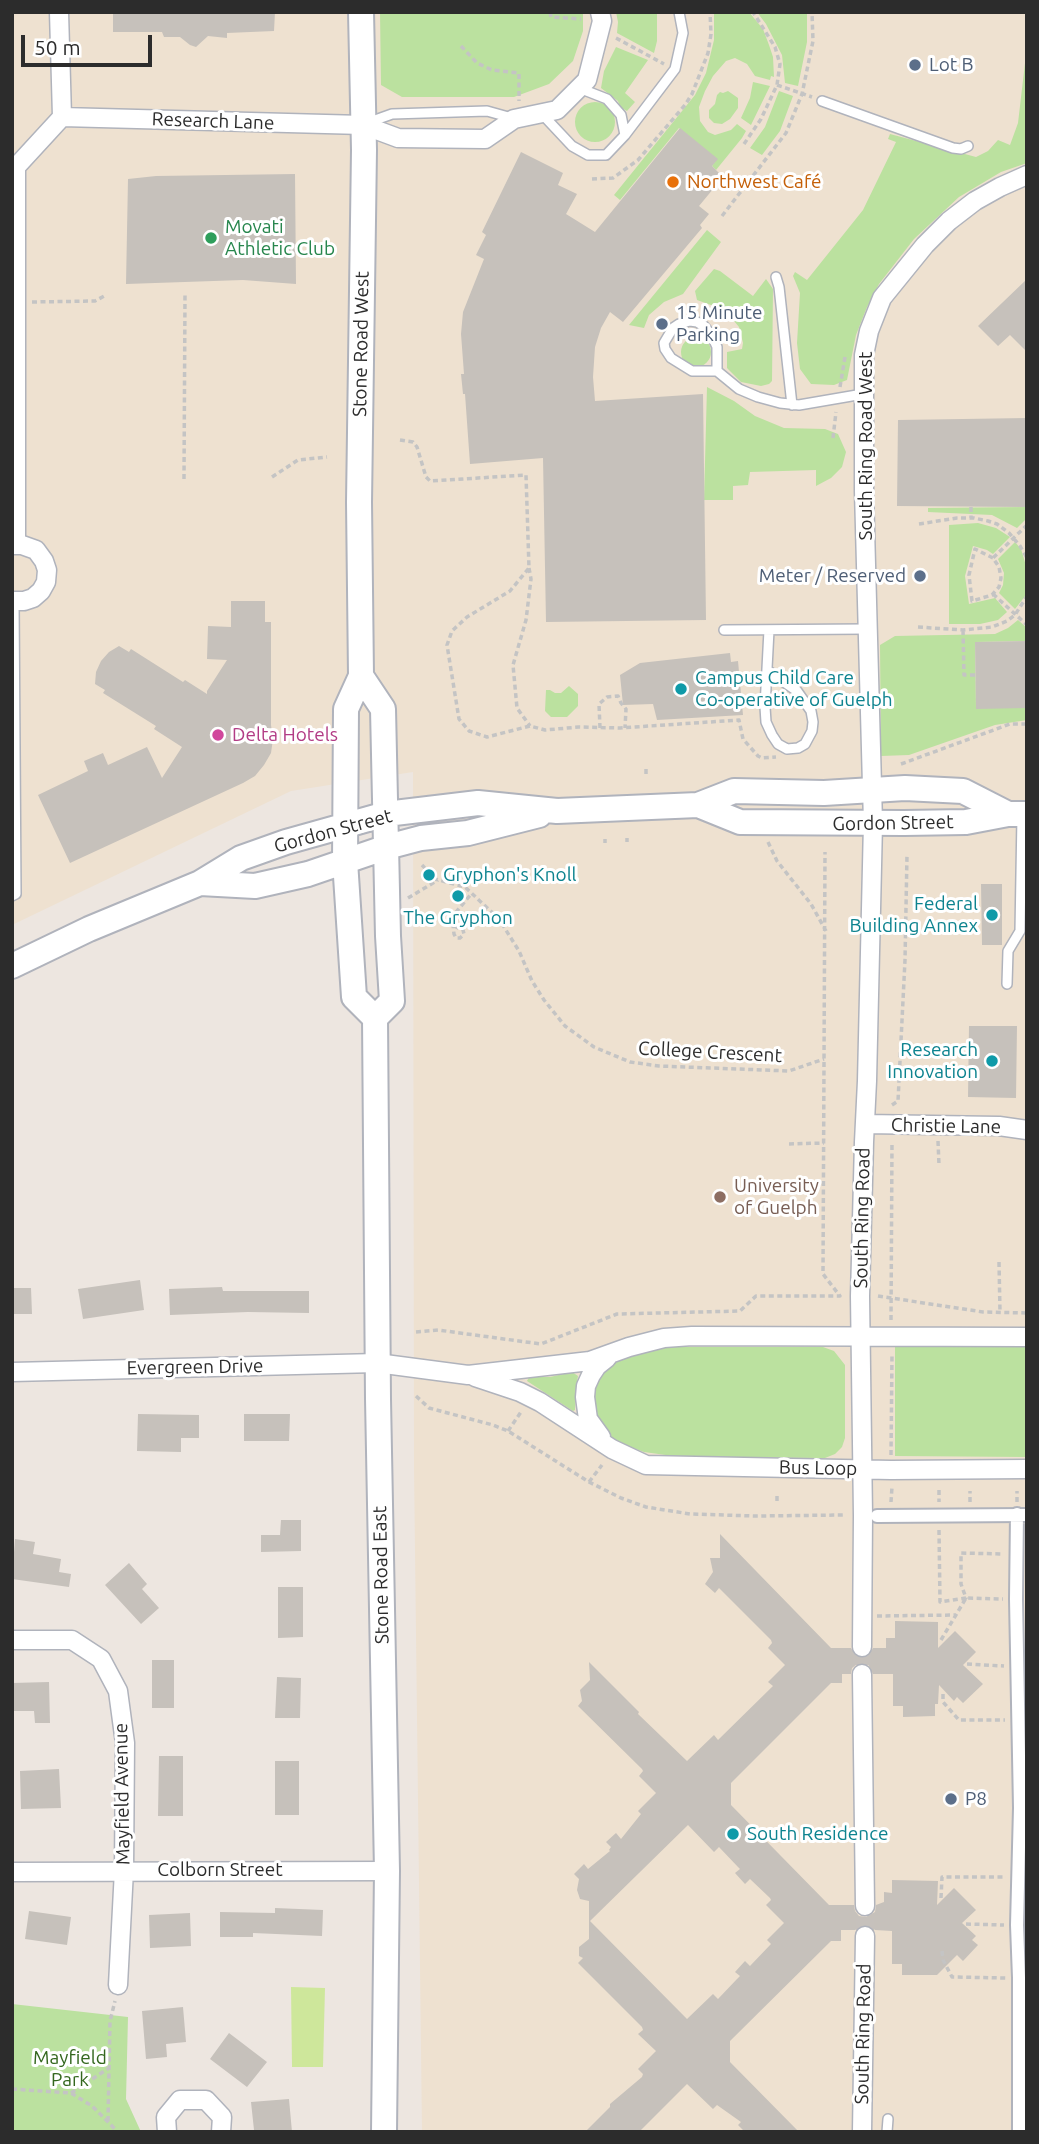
<!DOCTYPE html>
<html>
<head>
<meta charset="utf-8">
<style>
  body { margin:0 }
  #map { position:relative; width:1039px; height:2144px; overflow:hidden; background:#ede6e0; font-family:Ubuntu,sans-serif }
  canvas { display:block }
  .frame { position:absolute; inset:0; border:14px solid #2c2c2c; pointer-events:none }
  .scale { position:absolute; left:21px; top:35px; width:131px; height:32px; box-sizing:border-box; border:4px solid #2c2c2c; border-top:0; padding-left:9px; font-size:21px; line-height:24px; white-space:nowrap; color:#2c2c2c; -webkit-text-stroke:5px #fff; paint-order:stroke }
</style>
</head>
<body>
<div id="map">
<canvas width="1039" height="2144"></canvas>
<div class="frame"></div>
<div class="scale">50 m</div>
</div>
<script>
const ctx = document.querySelector('canvas').getContext('2d');
ctx.lineJoin = 'round';
function paint(path, color) { ctx.fillStyle = color; ctx.fill(path, 'evenodd'); }
const poly = rows => new Path2D(rows.map(r => 'M' + r).join(''));
function trace(path, color, width, dash) { ctx.strokeStyle = color; ctx.lineWidth = width; ctx.lineCap = dash ? 'butt' : 'round'; ctx.setLineDash(dash || []); ctx.stroke(path); }
function write(font, color, halo, rows, align = 'center') {
  ctx.font = font + ' Ubuntu,sans-serif'; ctx.lineWidth = 6; ctx.setLineDash([]); ctx.textBaseline = 'middle'; ctx.strokeStyle = halo; ctx.fillStyle = color; for (const [text, x, y, turn = 0] of rows) {
    ctx.save(); ctx.translate(x, y); ctx.rotate((+turn || 0) * Math.PI / 180); ctx.textAlign = isNaN(turn) ? turn : align; if (halo) ctx.strokeText(text, 0, 0); ctx.fillText(text, 0, 0); ctx.restore();
  }
}
paint(poly([
  [12,12,1027,12,1027,2132,422,2132,414,1468,413,772,291,791,12,925]
]), '#eee1d0');
paint(poly([
  [380,12,583,12,583,31,573,61,549,84,514,97,402,97,381,85],
  [616,12,657,12,657,41,654,53,617,33,618,22],
  [714,12,749,12,763,29,769,45,773,57,774,77,771,76,770,80,755,76,747,64,735,58,726,61,713,76,705,91,699,107,700,121,708,132,715,135,731,130,737,124,746,131,742,138,716,170,712,166,717,159,679,128,620,200,614,195,695,95,706,73,714,40],
  [757,12,807,12,807,42,798,86,785,83,782,55,766,24],
  [1027,46,1027,163,1001,172,959,197,914,239,879,284,867,307,856,335,847,380,834,385,811,384,800,369,797,343,800,293,793,276,795,272,807,280,863,210,896,142,888,139,890,134,976,157,988,151,998,140,1010,145,1018,123],
  [616,47,648,60,625,93,635,102,627,111,620,107,618,101,601,88,604,71],
  [753,82,770,86,751,125,741,118,750,98],
  [728,91,738,98,738,108,730,119,722,124,714,123,709,118,709,110,715,104,717,95,720,92,723,93],
  [779,91,793,96,780,131,762,155,750,148,765,127],
  '575 122a20 20 0 1 1 40 0a20 20 0 1 1-40 0Z',
  [707,230,721,242,683,294,664,302,649,315,644,328,629,325],
  [714,269,720,271,753,296,766,279,773,289,772,381,769,384,761,386,741,382,727,368,727,352,742,349,743,343,739,327,725,310,697,300,695,291],
  '681 352a15 15 0 1 1 30 0a15 15 0 1 1-30 0Z',
  [707,387,734,401,755,416,784,428,825,429,838,434,846,452,842,467,831,478,816,486,816,470,750,472,748,485,733,486,733,500,704,500],
  [1027,507,1027,518,1017,528,992,515,928,512,928,508],
  [978,523,996,528,1010,537,993,554,987,550,973,546,965,576,969,604,995,598,1007,612,998,620,980,624,949,624,949,525],
  [1015,542,1021,549,1027,569,1026,595,1015,609,999,593,1003,585,1004,573,998,559],
  [1018,620,1027,628,1027,641,975,642,976,708,1027,708,1027,720,995,725,909,755,881,756,880,645,895,636,995,634,1008,628],
  [569,686,578,694,578,706,567,717,551,717,545,711,546,690,550,690,555,693,561,693],
  [660,1347,823,1347,834,1351,845,1365,845,1438,842,1447,835,1454,825,1458,680,1457,644,1452,617,1442,601,1428,592,1412,594,1382,609,1364,635,1354],
  [895,1347,1027,1347,1027,1457,895,1456],
  [572,1372,578,1376,576,1387,575,1410,573,1411,527,1381,529,1377,550,1377],
  [12,2004,128,2017,126,2099,141,2132,12,2132]
]), '#bbe19f');
paint(poly([
  [291,1987,325,1988,323,2067,292,2067]
]), '#cee79b');
paint(poly([
  [113,12,275,12,274,31,227,33,227,38,208,36,196,47,190,45,180,37,164,37,162,32,113,32],
  [680,128,718,159,712,166,723,177,699,206,709,214,700,225,702,228,623,322,610,312,601,328,595,347,593,377,595,401,703,394,706,620,546,622,543,458,470,464,465,394,463,394,461,374,464,374,461,334,463,312,484,259,476,255,486,235,482,232,521,152,563,173,558,185,577,194,566,214,595,232],
  [295,174,296,284,243,280,126,284,128,179,156,176],
  [1027,279,1027,352,1010,335,998,346,978,326],
  [1027,418,1027,507,897,506,898,420],
  [231,601,265,601,265,622,271,622,271,725,273,739,271,753,264,765,255,776,243,783,70,863,38,795,88,771,84,761,103,753,108,765,147,747,162,778,182,747,154,729,156,726,103,693,105,690,95,684,96,672,101,661,109,652,119,646,129,652,131,649,183,682,185,680,207,694,207,691,227,660,207,659,208,626,231,627],
  [1027,641,1027,708,976,709,975,642],
  [730,653,731,662,738,661,743,715,657,720,653,704,623,705,620,675,640,663],
  [981,884,1002,884,1002,945,982,945],
  [969,1026,1017,1026,1016,1098,968,1097],
  [140,1280,144,1310,83,1319,78,1289],
  [222,1287,223,1291,309,1291,309,1313,248,1312,170,1315,169,1289],
  [12,1288,31,1288,32,1314,12,1314],
  [138,1414,199,1415,199,1438,181,1438,181,1452,137,1451],
  [244,1414,290,1414,289,1441,244,1441],
  [281,1520,301,1520,301,1551,261,1552,261,1535,280,1535],
  [720,1534,831,1648,851,1648,856,1656,863,1658,868,1656,873,1648,886,1648,886,1638,895,1638,895,1621,938,1622,938,1648,955,1631,976,1652,963,1665,983,1684,963,1703,957,1697,954,1701,939,1685,938,1704,935,1704,935,1716,903,1717,903,1706,893,1706,893,1674,873,1674,868,1664,863,1663,857,1664,852,1668,851,1674,842,1674,842,1683,831,1683,731,1783,731,1805,829,1905,854,1905,855,1911,859,1916,866,1917,875,1912,876,1905,884,1902,884,1892,892,1893,892,1880,938,1881,937,1905,954,1888,976,1910,962,1923,976,1936,972,1940,978,1945,963,1961,957,1955,937,1975,902,1975,902,1964,892,1964,892,1931,875,1930,870,1926,864,1925,855,1930,841,1930,841,1941,831,1941,730,2041,730,2062,799,2132,745,2132,738,2125,741,2122,717,2105,713,2109,687,2084,639,2132,585,2132,610,2107,610,2104,642,2077,643,2074,638,2069,656,2051,638,2034,643,2030,642,2027,578,1963,583,1958,579,1956,579,1947,589,1939,589,1901,580,1899,577,1890,579,1879,574,1874,584,1864,588,1869,610,1851,609,1850,611,1847,606,1842,616,1833,621,1839,641,1814,638,1811,656,1793,639,1776,643,1771,642,1769,578,1706,582,1701,580,1690,590,1680,589,1662,639,1712,638,1714,687,1761,714,1735,718,1740,773,1686,768,1682,785,1665,768,1648,772,1643,771,1640,719,1588,715,1593,705,1584,713,1572,710,1558,720,1558],
  [688,1825,714,1852,719,1847,738,1867,740,1869,735,1873,745,1884,750,1879,770,1898,771,1900,766,1905,784,1923,767,1940,771,1944,750,1966,745,1961,735,1972,740,1976,737,1979,718,1999,713,1994,687,2019,590,1921],
  [15,1539,35,1542,33,1554,61,1559,59,1572,71,1574,69,1587,12,1579],
  [129,1563,147,1584,142,1589,159,1608,141,1624,105,1585],
  [278,1587,303,1587,303,1637,278,1638],
  [152,1660,174,1660,174,1708,152,1708],
  [277,1677,301,1678,300,1718,275,1718],
  [49,1682,50,1723,35,1723,34,1711,12,1711,12,1683],
  [159,1756,183,1756,183,1816,158,1816],
  [275,1761,299,1761,299,1815,275,1815],
  [59,1769,61,1808,21,1809,20,1771],
  [275,1908,323,1910,322,1936,253,1933,253,1937,220,1937,220,1912,275,1913],
  [29,1911,71,1917,67,1945,25,1939],
  [190,1913,191,1946,150,1948,149,1915],
  [183,2007,186,2042,166,2044,167,2057,146,2059,142,2011],
  [229,2033,267,2062,247,2087,210,2059],
  [289,2099,292,2132,254,2130,251,2102]
]), '#c6c1bb');
trace(poly([
  [862,1647,862,1674],
  [865,1936,865,1906]
]), '#c6c1bc', 18, [18, 9]);
const service = poly([
  [822,101,953,148,961,149,968,146],
  [542,114,572,146,588,155,606,155,625,135,621,115,607,99,579,88],
  [364,124,392,114,487,111,512,118],
  [625,135,675,69,683,33,679,12],
  [776,277,779,287,792,405],
  [717,371,692,371,671,358,665,349,664,343,673,328,679,324,690,321,697,322,704,326,712,336,717,347,717,371,739,389,758,397,780,403,799,405,863,394],
  [724,630,867,629],
  [767,670,797,691,811,711,813,722,812,731,805,744,798,748,787,749,778,744,772,735,766,722,765,707,769,630],
  [12,896,16,894,14,601],
  [1007,984,1008,951,1020,931,1022,816],
  [887,2132,888,2119]
]);
const pedestrian = poly([
  [1017,1514,1016,1599,1020,1808,1017,1925,1019,1978,1019,2132],
  [877,1516,1027,1515]
]);
const minor = poly([
  [62,117,363,125,398,138,485,139,514,119,557,110,587,80,602,21,600,12],
  [16,544,16,167,62,117,59,12],
  [12,545,22,545,36,550,44,561,47,570,46,582,41,591,33,598,24,601,12,601],
  [865,1124,999,1126,1027,1130],
  [12,1372,377,1363,468,1375,590,1361,629,1347,664,1338,692,1336,1027,1337],
  [475,1377,520,1392,540,1402,612,1449,646,1465,891,1470,1027,1469],
  [601,1437,588,1419,585,1397,586,1386,591,1375,597,1366,607,1358],
  [12,1640,72,1640,101,1659,118,1691,125,1743,124,1870,118,1985],
  [862,1647,863,1516,860,1296,864,1142,867,1081,873,823,864,491,864,355,869,331,882,298,925,245,949,221,975,201,1000,187,1027,175],
  [862,1674,865,1906],
  [12,1872,387,1871],
  [167,2132,166,2117,180,2100,206,2100,222,2117,221,2132],
  [862,2132,865,1936]
]);
const secondary = poly([
  [361,12,364,150,359,502,361,676,346,709,345,861,354,997,375,1018,378,1399,387,1871,384,2132],
  [361,676,383,709,388,936,392,1001,375,1018],
  [698,805,740,822,904,823,966,822,1008,814,1027,814],
  [200,883,255,886,308,874,387,847,421,838,468,833,539,815],
  [12,966,89,929,200,883,241,858,286,842,386,814,478,803,557,811,698,805,734,791,824,793,905,788,963,791,1008,814]
]);
trace(service, '#b0b3bc', 12);
trace(pedestrian, '#b0b3bc', 16);
trace(minor, '#b0b3bc', 21);
trace(secondary, '#b0b3bc', 28);
trace(poly([
  [550,12,551,17,581,19],
  [616,38,664,64],
  [461,46,477,63,492,70,519,73,519,101],
  [777,85,812,97],
  [744,144,761,119,777,85,780,64,775,47,753,12],
  [592,179,613,178,638,160,685,105,692,94,708,53,711,34,710,12],
  [722,216,786,133,802,94,813,41,812,12],
  [32,302,95,301,106,295],
  [840,387,845,357],
  [833,438,836,412],
  [400,440,413,442,417,447,426,477,430,481,526,475,529,568,510,591,467,617,452,631,447,645,459,719,469,731,487,737,530,726,545,730,579,727,620,728,739,720,743,739,758,756,762,758,776,757],
  [272,477,298,460,327,457],
  [184,479,185,295],
  [971,507,971,518],
  [919,524,957,518,974,518,988,521,997,524,1009,533,1020,546,1027,558],
  [993,558,975,549,969,575,972,601,992,595,999,587,1001,578,999,567,993,558,1027,525],
  [529,568,531,579,526,620,513,665,517,708,530,726],
  [993,594,1027,625],
  [918,627,963,630,992,627,1007,621,1015,615,1027,596],
  [963,630,964,675,976,675],
  [600,728,599,704,607,697,618,696,621,703,626,709,625,728],
  [901,764,1010,724,1027,724],
  [646,769,646,774],
  [627,838,627,842],
  [768,842,777,861,811,904,826,931],
  [605,843,605,839],
  [422,865,435,879,465,887,499,919,519,951,532,981,544,1000,565,1026,594,1047,630,1062,659,1066,789,1071,824,1059],
  [408,898,438,880],
  [454,926,463,930,464,934,460,938,456,938,454,934,452,917,472,893],
  [892,1105,898,1101,905,960,907,855],
  [938,1141,939,1165],
  [789,1144,824,1143],
  [999,1262,1000,1312],
  [878,1296,983,1312,1027,1313],
  [891,1320,892,1142],
  [416,1332,438,1330,541,1344,617,1314,740,1311,756,1296,840,1296,823,1274,825,852],
  [416,1396,429,1408,493,1425,508,1431,589,1482,621,1498,646,1507,690,1514,756,1516,844,1515],
  [508,1431,521,1412],
  [891,1455,892,1354],
  [589,1482,602,1465],
  [939,1490,939,1502],
  [777,1496,777,1503],
  [891,1502,892,1487],
  [970,1502,970,1491],
  [1017,1502,1017,1491],
  [939,1530,940,1602,966,1598,961,1584,961,1553,1003,1554],
  [877,1616,955,1615],
  [941,1640,966,1598,1003,1599],
  [967,1664,1004,1666],
  [943,1694,943,1702,959,1720,1005,1720],
  [941,1898,942,1877,1006,1877],
  [966,1924,1004,1925],
  [942,1951,943,1960,952,1977,1007,1978],
  [12,2089,71,2093,92,2106,118,2132],
  [71,2093,109,2068],
  [108,2121,110,2021,115,2001]
]), '#c4c4c4', 3.5, [5, 3.5]);
trace(service, '#fff', 9);
trace(pedestrian, '#fff', 12);
trace(minor, '#fff', 18);
trace(secondary, '#fff', 24);
for (const [x, y, r, color] of [
  [915,65,7,"#5c6f8a"],
  [673,182,7,"#e8710a"],
  [211,238,7,"#2e9e5b"],
  [662,324,7,"#5c6f8a"],
  [920,576,7,"#5c6f8a"],
  [681,689,7,"#0f9aa8"],
  [218,735,7,"#d1479c"],
  [429,875,7,"#0f9aa8"],
  [458,896,7,"#0f9aa8"],
  [992,915,7,"#0f9aa8"],
  [992,1061,7,"#0f9aa8"],
  [720,1197,7,"#8d6e63"],
  [951,1799,7,"#5c6f8a"],
  [733,1834,7,"#0f9aa8"]
]) { const dot = new Path2D(); dot.arc(x, y, r, 0, 2 * Math.PI); ctx.fillStyle = color; ctx.fill(dot); trace(dot, '#fff', 2.5); }
write('19px', '#4e5e75', '#fff', [
  ["Lot B",929,65],
  ["15 Minute",676,313],
  ["Parking",676,335],
  ["Meter / Reserved",906,576,"right"],
  ["P8",965,1799]
], 'left');
write('19px', '#2c2c2c', '#fff', [
  ["Research Lane",213,121,2],
  ["Stone Road West",361,344,-89],
  ["South Ring Road West",866,446,-90],
  ["Gordon Street",893,823,-1],
  ["Gordon Street",333,831,-15],
  ["College Crescent",710,1052,3],
  ["Christie Lane",946,1126,1],
  ["South Ring Road",862,1218,-89],
  ["Evergreen Drive",195,1367,-1],
  ["Bus Loop",818,1468,1],
  ["Stone Road East",381,1575,-91],
  ["Mayfield Avenue",122,1794,-91],
  ["Colborn Street",220,1870],
  ["South Ring Road",863,2034,-89]
]);
write('19px', '#c56008', '#fff', [
  ["Northwest Café",687,182]
], 'left');
write('19px', '#27864d', '#fff', [
  ["Movati",225,227],
  ["Athletic Club",225,249]
], 'left');
write('19px', '#0d838f', '#fff', [
  ["Campus Child Care",695,678],
  ["Co-operative of Guelph",695,700],
  ["Gryphon's Knoll",443,875],
  ["Federal",978,904,"right"],
  ["Building Annex",978,926,"right"],
  ["The Gryphon",458,918,"center"],
  ["Research",978,1050,"right"],
  ["Innovation",978,1072,"right"],
  ["South Residence",747,1834]
], 'left');
write('19px', '#b23c85', '#fff', [
  ["Delta Hotels",232,735]
], 'left');
write('19px', '#785e54', '#fff', [
  ["University",734,1186],
  ["of Guelph",734,1208]
], 'left');
write('19px', '#34671e', '#fff', [
  ["Mayfield",70,2058],
  ["Park",70,2080]
]);
</script>
</body>
</html>
